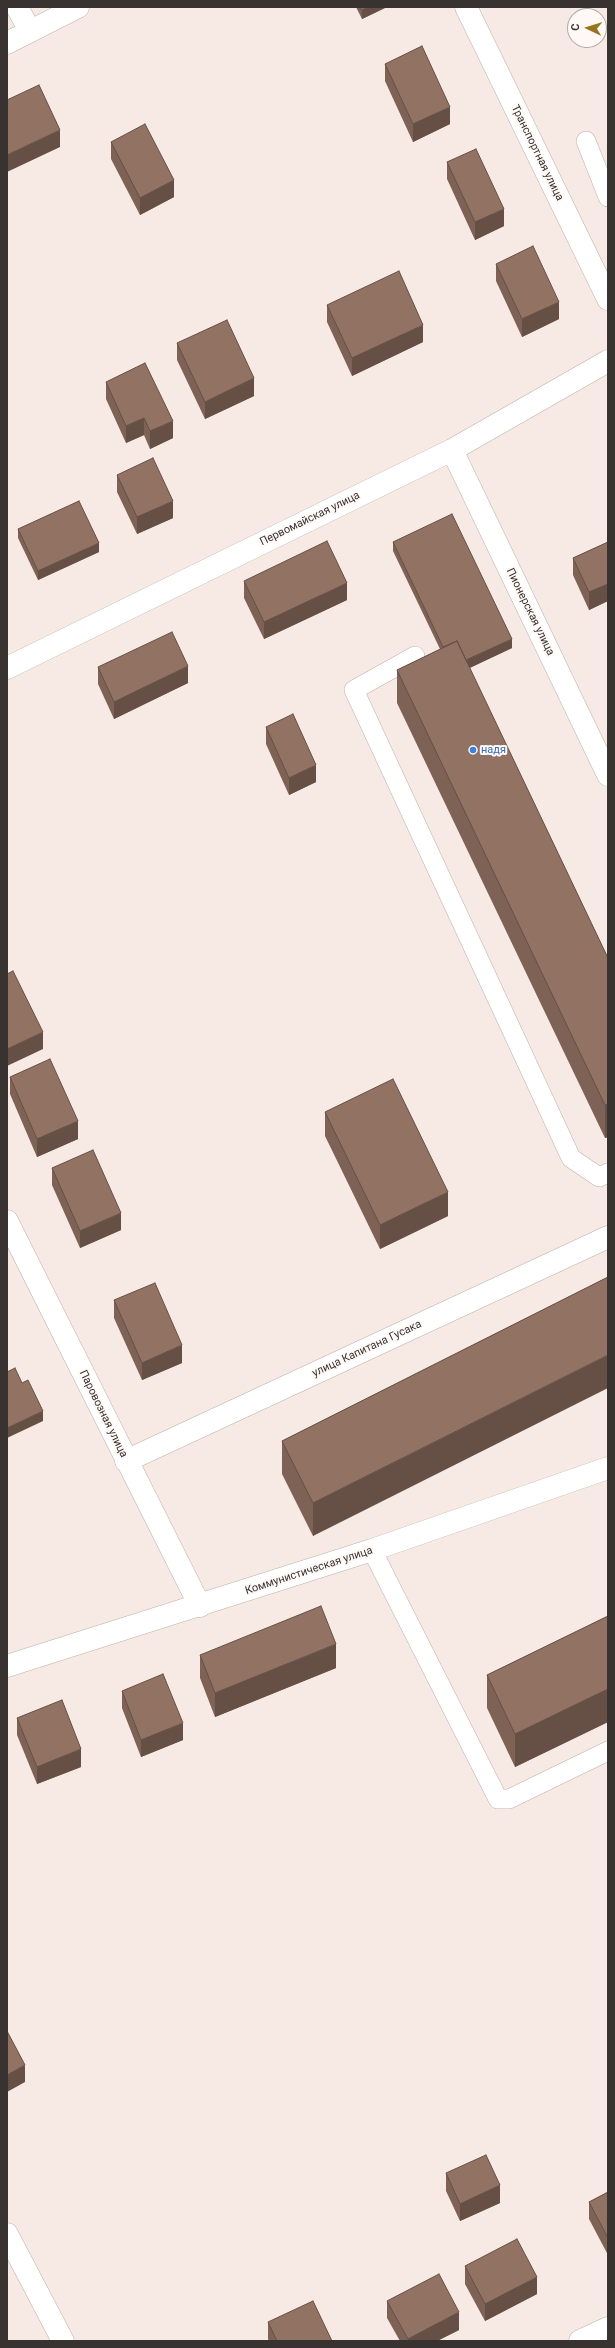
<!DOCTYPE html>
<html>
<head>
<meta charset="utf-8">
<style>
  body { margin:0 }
  #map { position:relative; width:615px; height:2348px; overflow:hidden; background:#f7eae4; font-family:Roboto,sans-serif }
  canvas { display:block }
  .frame { position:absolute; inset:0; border:8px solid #383331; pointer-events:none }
  .north { position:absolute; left:567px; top:8px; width:40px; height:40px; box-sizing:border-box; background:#fef9f6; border:1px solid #afaaa7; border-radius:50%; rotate:274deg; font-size:11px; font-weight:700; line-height:16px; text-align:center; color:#383331 }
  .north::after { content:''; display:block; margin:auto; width:14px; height:18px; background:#97741d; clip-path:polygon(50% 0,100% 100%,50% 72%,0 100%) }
</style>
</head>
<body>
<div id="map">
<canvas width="615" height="2348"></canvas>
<div class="frame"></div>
<div class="north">С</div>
</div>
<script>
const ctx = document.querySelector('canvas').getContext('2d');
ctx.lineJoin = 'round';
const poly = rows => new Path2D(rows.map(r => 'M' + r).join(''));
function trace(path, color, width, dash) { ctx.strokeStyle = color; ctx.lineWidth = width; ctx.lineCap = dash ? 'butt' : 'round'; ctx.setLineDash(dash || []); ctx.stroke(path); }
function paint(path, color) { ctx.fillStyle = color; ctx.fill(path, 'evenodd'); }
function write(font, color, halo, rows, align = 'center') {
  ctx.font = font + ' Roboto,sans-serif'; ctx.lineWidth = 4; ctx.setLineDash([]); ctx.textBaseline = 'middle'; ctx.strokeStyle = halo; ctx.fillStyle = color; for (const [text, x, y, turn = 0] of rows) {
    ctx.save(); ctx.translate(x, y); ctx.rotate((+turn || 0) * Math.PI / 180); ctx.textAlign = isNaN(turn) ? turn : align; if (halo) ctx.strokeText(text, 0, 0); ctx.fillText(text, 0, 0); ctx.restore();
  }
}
const lane = poly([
  [586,141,608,197],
  [415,656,354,690,571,1158,599,1177,608,1173],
  [372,1550,498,1799,509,1799,608,1751]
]);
const street = poly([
  [17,7,30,31],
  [466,7,608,299],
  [7,43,78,7],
  [452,450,608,775],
  [7,668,452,450,608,361],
  [7,1221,200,1606],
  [126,1461,608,1237],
  [7,2234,63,2341],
  [580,2341,608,2328]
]);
const secondary = poly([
  [7,1666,372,1550,608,1468]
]);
trace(lane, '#bdb1ab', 20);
trace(street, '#bdb1ab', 23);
trace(secondary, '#bdb1ab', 23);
trace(lane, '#fff', 19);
trace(street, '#fff', 22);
trace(secondary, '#fff', 22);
paint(poly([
  [356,7,387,7,362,19],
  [385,64,450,124,413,142,385,81],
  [111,142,174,197,140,215,111,159],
  [447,162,504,226,475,240,447,179],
  [496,264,559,319,522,337,496,281],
  [327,305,423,342,352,376,327,322],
  [177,343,254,396,205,419,177,360],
  [106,382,173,438,150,449,144,435,126,443,106,399],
  [117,475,173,518,137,534,117,492],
  [18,529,99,552,38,580,18,538],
  [393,542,512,648,469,668,608,958,608,1137,605,1138,397,703,397,670,440,649,393,551],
  [608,542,608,601,589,610,573,575,573,558],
  [244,581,347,600,264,639,244,598],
  [98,667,188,683,114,719,98,684],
  [266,727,316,782,289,795,266,744],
  [10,1077,78,1139,37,1157,10,1094],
  [325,1112,448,1216,380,1249,325,1136],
  [52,1168,121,1230,80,1248,52,1185],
  [608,1277,313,1536,282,1474,282,1441],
  [114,1300,182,1363,142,1380,114,1318],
  [608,1616,608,1722,515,1767,487,1708,487,1675],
  [200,1655,336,1668,215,1717,200,1678],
  [122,1691,183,1740,141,1757,122,1708],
  [17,1718,81,1767,37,1784,17,1735],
  [446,2173,500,2203,460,2221,446,2191],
  [608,2192,608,2255,589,2219,589,2202],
  [465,2266,537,2294,485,2321,465,2284],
  [387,2301,459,2330,437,2341,400,2341,387,2318],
  [268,2322,332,2341,269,2341,268,2339]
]), '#7d6255');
paint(poly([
  [368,7,387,7,362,19,362,10],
  [450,107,450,124,413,142,413,124],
  [60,130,60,147,7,172,7,155],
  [174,180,174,197,140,215,140,198],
  [504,209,504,226,475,240,475,222],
  [559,302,559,319,522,337,522,319],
  [423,325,423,342,352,376,352,358],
  [254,378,254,396,205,419,205,402],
  [144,418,144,435,126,443,126,426],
  [173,421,173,438,150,449,150,431],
  [173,501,173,518,137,534,137,517],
  [99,543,99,552,38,580,38,571],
  [347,583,347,600,264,639,264,622],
  [608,584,608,601,589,610,589,592],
  [512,639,512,648,453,676,453,667],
  [188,666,188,683,114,719,114,702],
  [316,765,316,782,289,795,289,778],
  [43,1032,43,1049,7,1066,7,1049],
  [608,1104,608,1137,605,1138,605,1105],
  [78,1121,78,1139,37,1157,37,1139],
  [448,1192,448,1216,380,1249,380,1225],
  [121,1213,121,1230,80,1248,80,1231],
  [182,1345,182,1363,142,1380,142,1363],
  [608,1355,608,1388,313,1536,313,1503],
  [43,1411,43,1421,7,1438,7,1428],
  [336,1644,336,1668,215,1717,215,1693],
  [608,1689,608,1722,515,1767,515,1734],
  [183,1723,183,1740,141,1757,141,1740],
  [81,1749,81,1767,37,1784,37,1767],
  [25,2065,25,2082,7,2092,7,2075],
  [500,2185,500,2203,460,2221,460,2204],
  [537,2277,537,2294,485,2321,485,2304],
  [459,2312,459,2330,437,2341,408,2341,408,2339]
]), '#665045');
const building = poly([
  [360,7,368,7,362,10,360,7],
  [422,46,450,107,413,124,385,64,422,46],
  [39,85,60,130,7,155,7,100,39,85],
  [145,124,174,180,140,198,111,142,145,124],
  [476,149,504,209,475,222,447,162,476,149],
  [533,246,559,302,522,319,496,264,533,246],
  [399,271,423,325,352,358,327,305,399,271],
  [227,320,254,378,205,402,177,343,227,320],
  [145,363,173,421,150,431,144,418,126,426,106,382,145,363],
  [153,458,173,501,137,517,117,475,153,458],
  [79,501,99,543,38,571,18,529,79,501],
  [452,514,512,639,466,660,457,641,443,647,393,542,452,514],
  [327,541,347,583,264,622,244,581,327,541],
  [608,542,608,584,589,592,573,558,608,542],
  [172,632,188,666,114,702,98,667,172,632],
  [457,641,608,958,608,1104,605,1105,397,670,457,641],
  [293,714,316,765,289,778,266,727,293,714],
  [13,971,43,1032,7,1049,7,974,13,971],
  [50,1059,78,1121,37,1139,10,1077,50,1059],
  [393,1079,448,1192,380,1225,325,1112,393,1079],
  [93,1150,121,1213,80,1231,52,1168,93,1150],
  [608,1277,608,1355,313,1503,282,1441,608,1277],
  [155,1283,182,1345,142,1363,114,1300,155,1283],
  [15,1368,22,1383,28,1380,43,1411,7,1428,7,1372,15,1368],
  [321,1606,336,1644,215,1693,200,1655,321,1606],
  [608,1616,608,1689,515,1734,487,1675,608,1616],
  [163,1674,183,1723,141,1740,122,1691,163,1674],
  [62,1700,81,1749,37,1767,17,1718,62,1700],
  [7,2031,25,2065,7,2075,7,2031],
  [486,2155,500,2185,460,2204,446,2173,486,2155],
  [608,2192,608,2238,589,2202,608,2192],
  [517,2239,537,2277,485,2304,465,2266,517,2239],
  [439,2274,459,2312,408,2339,387,2301,439,2274],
  [313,2301,332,2341,277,2341,268,2322,313,2301]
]);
paint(building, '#917263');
trace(building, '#665045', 1);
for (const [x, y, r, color] of [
  [473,750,4,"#3f7fe0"]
]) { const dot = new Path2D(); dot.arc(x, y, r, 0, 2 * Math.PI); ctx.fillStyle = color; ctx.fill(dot); trace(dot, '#fef9f6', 1.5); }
write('11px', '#383331', '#fef9f6', [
  ["Транспортная улица",537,153,64],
  ["Первомайская улица",310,519,-26],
  ["Пионерская улица",530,612,64],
  ["улица Капитана Гусака",367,1349,-25],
  ["Паровозная улица",103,1414,64],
  ["Коммунистическая улица",309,1571,-18]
]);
write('11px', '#366cbe', '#fef9f6', [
  ["надя",481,750]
], 'left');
</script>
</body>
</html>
